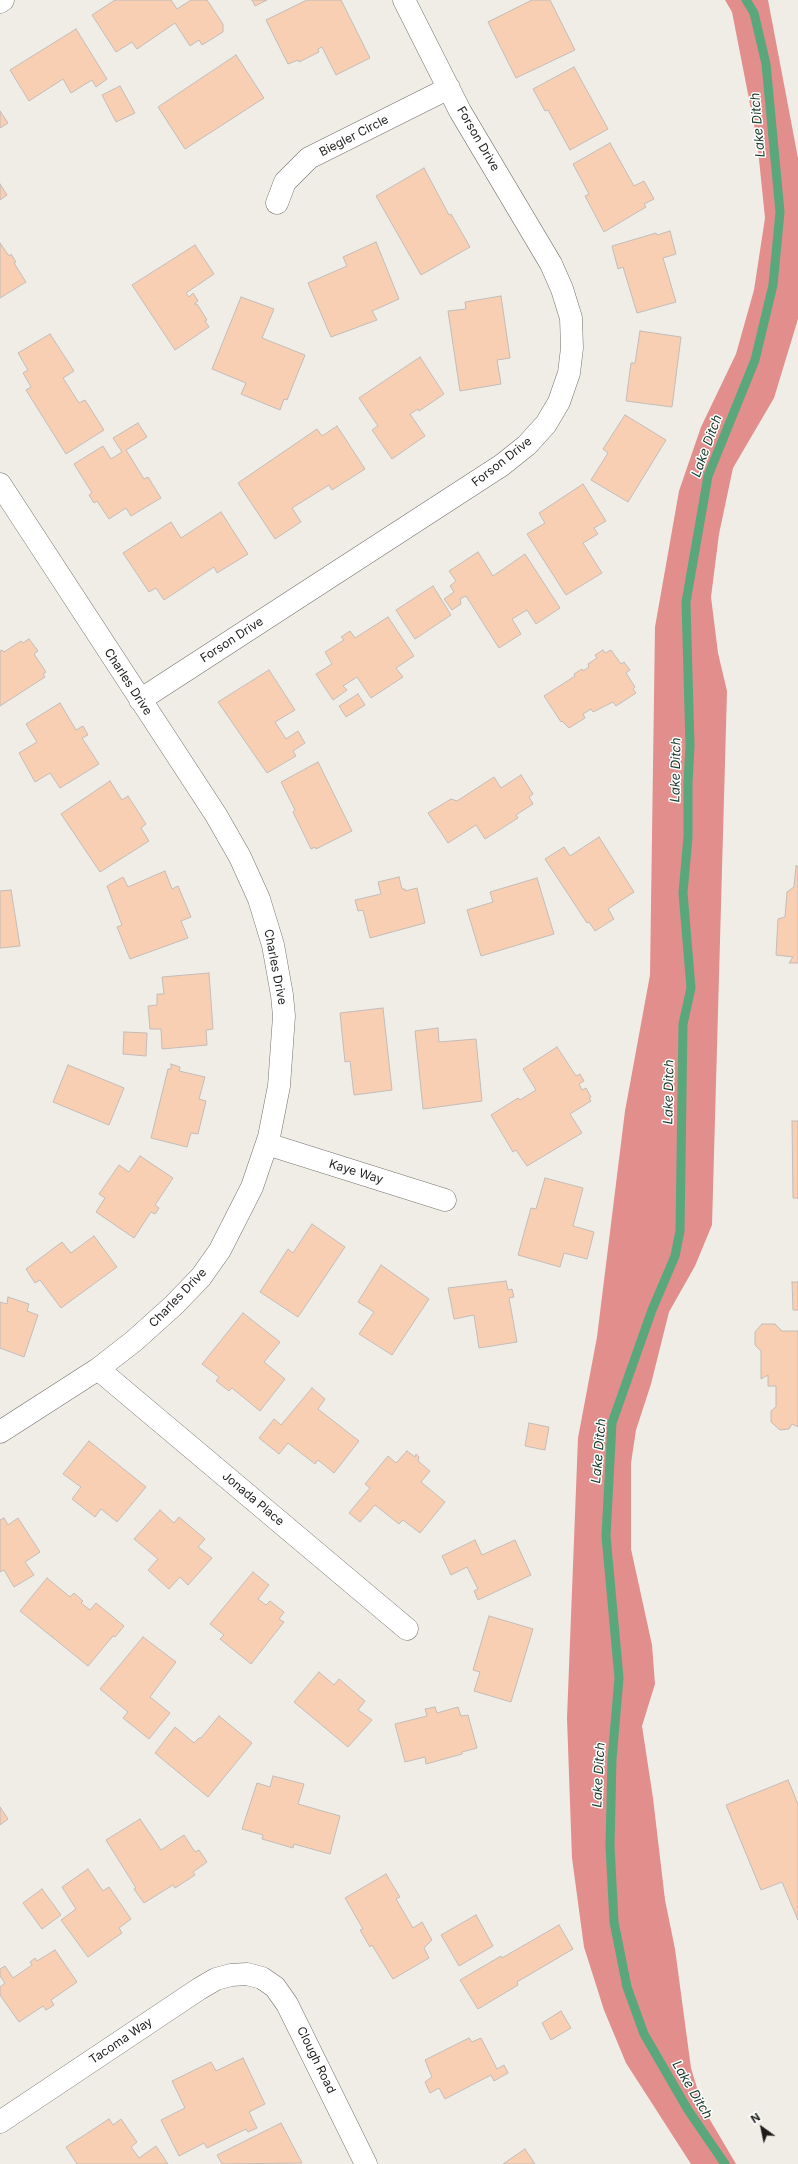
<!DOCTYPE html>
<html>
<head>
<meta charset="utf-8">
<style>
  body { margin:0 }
  #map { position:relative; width:798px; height:2164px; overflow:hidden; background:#f0ede6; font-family:Inter,sans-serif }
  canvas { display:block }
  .north { position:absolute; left:742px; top:2108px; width:40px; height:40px; -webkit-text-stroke:3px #fff; paint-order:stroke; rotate:327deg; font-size:11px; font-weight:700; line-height:16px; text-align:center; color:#1e1d1b }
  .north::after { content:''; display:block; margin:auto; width:14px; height:18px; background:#1e1d1b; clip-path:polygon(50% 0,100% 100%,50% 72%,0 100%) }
</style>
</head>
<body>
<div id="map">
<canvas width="798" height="2164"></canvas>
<div class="north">N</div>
</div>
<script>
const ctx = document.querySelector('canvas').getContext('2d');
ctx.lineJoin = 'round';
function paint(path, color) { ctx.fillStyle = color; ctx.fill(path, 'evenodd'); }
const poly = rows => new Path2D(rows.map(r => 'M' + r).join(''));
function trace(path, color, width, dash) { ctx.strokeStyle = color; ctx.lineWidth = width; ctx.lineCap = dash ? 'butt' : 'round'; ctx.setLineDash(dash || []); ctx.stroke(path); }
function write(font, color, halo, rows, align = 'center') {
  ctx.font = font + ' Inter,sans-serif'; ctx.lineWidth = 3; ctx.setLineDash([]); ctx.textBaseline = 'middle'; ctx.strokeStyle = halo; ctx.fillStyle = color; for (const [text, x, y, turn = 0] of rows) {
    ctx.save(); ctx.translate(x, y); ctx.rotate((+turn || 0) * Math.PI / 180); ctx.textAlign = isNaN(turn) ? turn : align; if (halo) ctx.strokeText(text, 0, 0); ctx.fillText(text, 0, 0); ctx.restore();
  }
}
paint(poly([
  [725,0,768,0,798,158,798,319,774,398,733,468,719,534,711,597,718,653,727,691,712,1225,695,1266,669,1312,651,1384,636,1430,631,1463,631,1549,652,1645,655,1684,642,1726,653,1798,665,1900,675,1949,691,2068,703,2108,736,2164,691,2164,626,2063,604,2010,584,1947,572,1858,567,1718,578,1438,597,1337,625,1111,650,975,655,627,679,491,701,427,736,354,754,290,765,218,757,140,732,12]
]), '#e18e8c');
trace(poly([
  [725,2164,688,2110,644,2034,627,1987,614,1922,610,1846,612,1759,619,1678,606,1536,612,1423,652,1310,675,1256,680,1231,683,1024,691,988,683,893,688,837,688,783,690,746,686,602,708,476,755,360,773,285,780,212,766,64,754,13,746,0]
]), '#5aa77c', 9);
const building = poly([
  [115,0,171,0,177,9,191,0,207,0,223,24,223,32,202,45,199,40,190,46,175,23,137,49,132,42,116,52,92,15,115,0],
  [252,0,267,0,255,6,252,0],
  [307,0,341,0,370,58,336,75,322,47,318,49,319,52,299,62,298,60,288,64,266,20,307,0],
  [532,0,550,0,575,50,516,78,488,22,532,0],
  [76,29,107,79,96,87,92,80,71,93,63,79,29,101,10,70,76,29],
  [236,55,264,98,185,149,158,107,236,55],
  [574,67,608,129,570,150,548,110,545,111,533,89,574,67],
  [120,86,135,113,116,122,102,95,120,86],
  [0,111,8,123,0,128,0,111],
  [610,143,634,186,644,181,654,199,644,204,646,207,604,232,585,196,589,194,573,164,610,143],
  [424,168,449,215,451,214,470,247,421,275,376,196,424,168],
  [0,184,7,195,0,200,0,184],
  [670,231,676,254,663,258,676,302,637,313,623,267,618,269,612,246,656,233,657,235,670,231],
  [376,242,399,299,372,311,377,320,331,337,308,283,347,266,343,257,376,242],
  [0,243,9,256,11,254,16,262,14,263,26,282,0,298,0,243],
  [195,245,214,274,186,293,189,297,193,293,198,301,194,304,197,304,207,320,205,321,209,327,175,350,132,285,195,245],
  [501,296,510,358,497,360,501,384,460,391,448,311,466,309,465,302,501,296],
  [241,297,274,309,262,338,305,355,287,400,284,399,280,410,241,394,246,383,212,369,241,297],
  [640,331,681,337,672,407,626,401,631,363,635,363,640,331],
  [50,334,74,371,63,378,79,403,85,400,104,430,66,454,26,390,31,387,23,373,28,370,18,353,50,334],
  [420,357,444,394,419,411,418,409,410,414,425,436,392,459,372,430,378,426,359,398,420,357],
  [625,415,666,440,628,502,591,480,608,453,603,449,625,415],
  [138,423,147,437,126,450,144,479,148,477,161,498,131,516,126,508,109,519,97,501,94,503,89,495,92,493,74,464,103,446,111,459,122,452,113,438,138,423],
  [337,426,365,469,332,490,329,485,292,508,301,522,275,539,238,483,317,429,322,436,337,426],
  [583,484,606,521,594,528,598,534,583,543,602,573,566,595,527,534,545,523,539,513,583,484],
  [221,512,248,554,217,573,214,567,164,600,156,588,149,592,123,553,171,522,181,538,221,512],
  [478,552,493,576,525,554,560,608,536,624,527,610,512,619,521,634,499,648,466,596,460,599,461,604,452,610,444,599,454,592,450,586,456,581,449,571,478,552],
  [433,586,451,615,415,639,396,610,433,586],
  [388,617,414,656,396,668,403,677,371,698,357,677,343,686,347,690,333,700,316,674,332,664,325,652,344,640,341,637,350,631,355,638,388,617],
  [29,639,38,651,34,654,46,672,43,674,45,677,0,706,0,651,2,650,4,652,21,641,23,643,29,639],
  [603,650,605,653,611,650,621,664,624,662,630,670,626,673,635,687,633,689,636,693,616,706,613,702,593,712,591,709,583,714,585,718,569,728,562,721,561,722,544,696,575,676,574,674,582,669,583,671,589,667,588,664,597,658,595,655,603,650],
  [269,670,295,710,275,722,286,739,298,731,305,743,293,751,296,756,267,773,218,702,269,670],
  [358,694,365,705,346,717,339,706,358,694],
  [60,703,76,730,83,726,88,735,82,738,99,764,60,788,50,773,35,782,19,753,37,742,26,724,60,703],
  [318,762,352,831,316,849,315,847,311,849,293,812,295,810,281,782,318,762],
  [521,775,533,794,529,797,533,804,516,815,518,818,485,839,476,825,448,843,428,813,451,799,457,801,494,777,501,788,521,775],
  [110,781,122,800,128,796,146,824,141,828,149,841,100,872,61,814,110,781],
  [599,837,634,892,608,909,614,919,595,931,589,922,587,923,545,859,564,847,570,856,599,837],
  [796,866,798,866,798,963,789,963,793,957,776,955,778,919,785,917,787,892,794,887,796,866],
  [165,871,172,889,178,886,191,917,181,921,188,938,130,959,117,927,122,925,107,886,123,877,128,887,165,871],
  [399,877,402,889,405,889,405,891,417,888,425,923,370,938,363,910,358,911,355,900,381,894,378,882,399,877],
  [537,878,554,934,481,956,467,910,493,902,490,892,537,878],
  [11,890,20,946,0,948,0,891,11,890],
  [209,973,213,1029,206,1030,207,1045,162,1049,161,1029,150,1029,148,1006,157,1005,157,994,164,994,162,977,209,973],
  [383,1008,392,1090,354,1095,350,1061,345,1062,340,1013,383,1008],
  [438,1028,439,1042,476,1039,482,1101,423,1109,415,1031,438,1028],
  [124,1032,147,1033,146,1056,123,1054,124,1032],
  [557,1047,576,1076,580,1074,584,1081,579,1084,582,1090,586,1088,591,1097,589,1098,591,1101,570,1114,582,1133,527,1166,516,1150,513,1152,491,1115,518,1098,520,1100,536,1090,523,1069,557,1047],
  [171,1064,180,1067,179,1071,205,1077,199,1099,206,1101,198,1134,191,1133,187,1147,151,1138,168,1069,171,1069,171,1064],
  [68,1065,124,1088,109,1125,53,1102,68,1065],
  [792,1121,798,1121,798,1198,793,1198,792,1121],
  [140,1156,173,1178,155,1205,159,1208,155,1214,151,1212,134,1238,96,1212,105,1198,99,1194,119,1165,129,1172,140,1156],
  [545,1178,583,1188,573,1226,594,1232,587,1259,564,1253,560,1267,518,1255,531,1208,536,1209,545,1178],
  [312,1224,345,1247,298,1317,260,1292,288,1249,293,1253,312,1224],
  [94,1236,117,1267,61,1308,40,1280,35,1283,26,1269,62,1242,71,1253,94,1236],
  [381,1265,429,1299,392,1355,359,1334,374,1312,358,1302,381,1265],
  [506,1281,508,1290,512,1289,514,1297,509,1298,517,1342,479,1348,474,1315,454,1319,448,1288,506,1281],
  [792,1282,798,1282,798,1310,793,1310,792,1282],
  [8,1297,29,1304,27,1311,38,1315,24,1357,0,1348,0,1302,7,1304,8,1297],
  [243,1313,280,1342,264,1362,285,1379,260,1411,232,1388,229,1391,216,1381,219,1377,202,1364,243,1313],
  [762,1324,775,1324,782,1331,798,1331,798,1427,792,1424,789,1429,780,1430,771,1422,771,1411,776,1407,776,1386,768,1386,768,1375,761,1379,761,1351,755,1345,755,1332,762,1324],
  [312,1388,325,1399,318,1409,359,1441,334,1473,318,1460,315,1464,288,1443,279,1454,259,1438,274,1419,281,1425,312,1388],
  [529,1423,549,1427,545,1450,525,1446,529,1423],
  [89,1441,146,1487,117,1522,101,1509,95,1517,72,1499,81,1487,63,1474,89,1441],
  [407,1451,415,1457,416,1454,419,1457,418,1461,430,1471,421,1482,445,1502,420,1533,403,1520,399,1524,375,1505,360,1522,349,1513,370,1488,365,1484,388,1456,396,1463,407,1451],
  [160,1510,174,1523,179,1517,205,1539,198,1547,212,1558,188,1585,180,1577,169,1589,148,1570,158,1559,134,1539,160,1510],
  [4,1518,8,1525,18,1518,40,1552,25,1562,34,1575,14,1587,4,1570,0,1572,0,1520,4,1518],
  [475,1540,482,1555,515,1540,531,1575,478,1600,474,1591,478,1589,467,1567,451,1575,442,1556,475,1540],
  [253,1572,269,1585,258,1599,266,1605,270,1601,284,1612,279,1619,284,1622,251,1664,220,1639,224,1635,210,1624,253,1572],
  [47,1578,70,1597,74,1593,83,1601,81,1603,90,1610,96,1603,124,1626,115,1637,113,1636,88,1666,20,1611,47,1578],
  [489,1616,533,1629,511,1702,474,1691,480,1672,473,1670,489,1616],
  [143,1637,176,1662,150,1697,170,1713,149,1739,123,1718,128,1712,100,1689,143,1637],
  [319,1672,334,1685,339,1679,365,1701,358,1710,372,1720,348,1747,294,1702,319,1672],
  [435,1707,437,1713,458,1707,461,1716,468,1715,477,1748,462,1752,462,1754,426,1764,425,1757,405,1762,395,1724,427,1716,425,1709,435,1707],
  [219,1716,252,1743,208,1797,155,1753,175,1727,194,1743,199,1738,201,1738,219,1716],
  [273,1776,304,1784,298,1804,340,1816,330,1854,294,1844,293,1848,262,1839,263,1835,242,1829,257,1783,270,1787,273,1776],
  [788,1780,798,1804,798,1920,782,1882,761,1890,726,1805,788,1780],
  [0,1807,8,1819,0,1825,0,1807],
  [140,1819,161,1850,184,1835,195,1852,199,1850,207,1862,193,1872,195,1875,175,1888,173,1885,144,1903,134,1889,136,1888,106,1840,140,1819],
  [88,1869,103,1891,109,1887,131,1919,119,1928,122,1933,88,1957,61,1920,76,1909,62,1887,88,1869],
  [386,1874,400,1897,396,1899,413,1928,422,1922,432,1940,424,1948,429,1958,393,1979,372,1945,370,1947,360,1930,363,1929,345,1898,386,1874],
  [42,1889,61,1915,42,1929,23,1903,42,1889],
  [476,1915,493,1946,459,1966,441,1935,476,1915],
  [559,1925,573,1949,517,1982,518,1985,478,2009,460,1980,501,1956,502,1958,559,1925],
  [55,1950,77,1982,51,2000,54,2005,46,2010,43,2006,19,2022,0,1995,0,1987,5,1983,0,1976,0,1969,5,1966,13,1978,32,1965,30,1962,35,1958,37,1961,55,1950],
  [561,2011,571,2028,551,2040,542,2023,561,2011],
  [469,2038,472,2042,481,2038,497,2069,504,2065,508,2073,494,2081,491,2075,445,2099,439,2088,430,2093,425,2082,432,2077,425,2060,469,2038],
  [243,2058,265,2104,249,2112,257,2128,248,2132,246,2129,207,2148,204,2143,179,2156,161,2120,185,2108,172,2081,211,2062,216,2071,243,2058],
  [109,2119,113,2125,121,2119,137,2142,131,2147,139,2158,156,2146,168,2164,77,2164,66,2147,109,2119],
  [281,2123,302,2163,222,2164,217,2155,281,2123],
  [525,2149,535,2164,503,2164,525,2149]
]);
paint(building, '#f9cfb3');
trace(building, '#c2bcb8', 1);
const minor = poly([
  [0,2,3,0],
  [277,203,285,182,309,158,449,88],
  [0,484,216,815,240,857,259,899,273,945,282,995,284,1016,279,1086,269,1137,252,1187,220,1250,201,1277,174,1305,134,1341,98,1369,0,1432],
  [140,700,502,465,527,445,546,424,559,402,569,373,572,348,571,318,562,289,551,264,460,111,404,0],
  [267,1144,445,1200],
  [98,1369,407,1629],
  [0,2122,199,1989,216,1979,231,1975,247,1974,262,1978,275,1987,287,2004,366,2164]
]);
trace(minor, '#75726d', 23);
trace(minor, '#fff', 22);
write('12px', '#1e1d1b', '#fff', [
  ["Biegler Circle",354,136,-27],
  ["Forson Drive",478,139,60],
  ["Forson Drive",502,462,-38],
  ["Forson Drive",232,640,-33],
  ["Charles Drive",128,682,57],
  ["Charles Drive",275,967,79],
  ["Kaye Way",356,1172,17],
  ["Charles Drive",178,1298,-46],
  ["Jonada Place",253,1499,40],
  ["Tacoma Way",121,2041,-34],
  ["Clough Road",316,2060,64]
]);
write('italic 13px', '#173927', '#fff', [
  ["Lake Ditch",758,125,-95],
  ["Lake Ditch",707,446,-70],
  ["Lake Ditch",676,770,-89],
  ["Lake Ditch",669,1092,-89],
  ["Lake Ditch",599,1451,-85],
  ["Lake Ditch",599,1775,-87],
  ["Lake Ditch",692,2090,59]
]);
</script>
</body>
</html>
